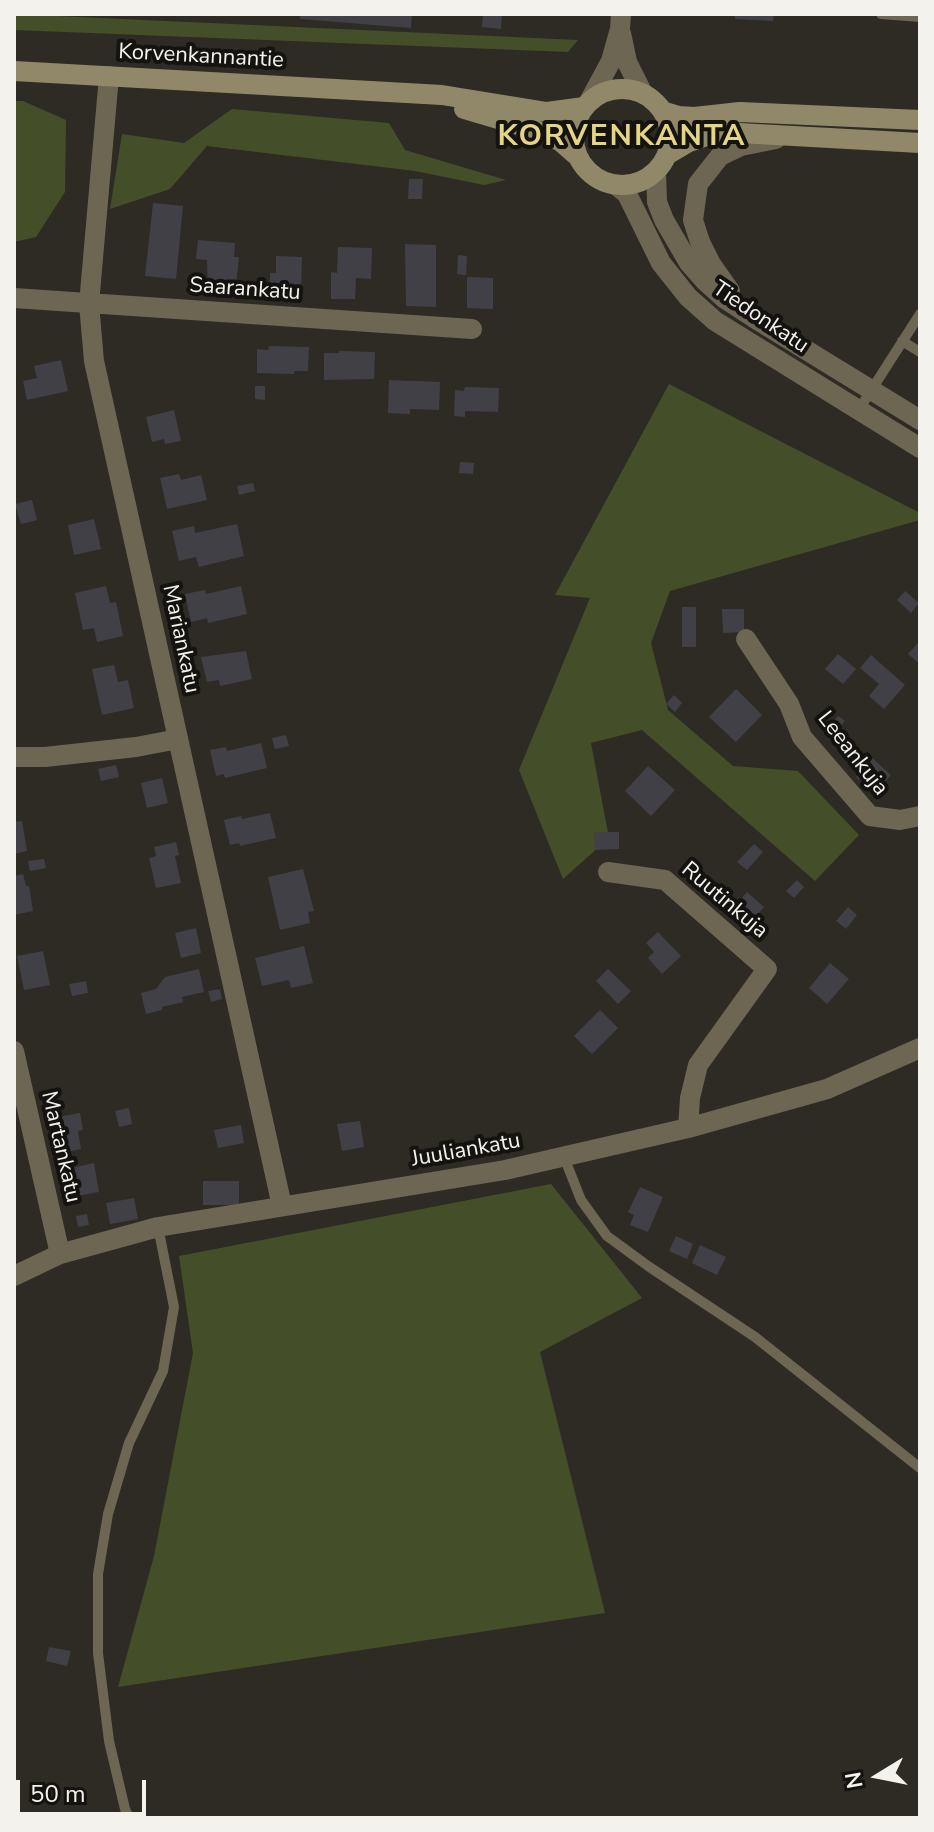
<!DOCTYPE html>
<html>
<head>
<meta charset="utf-8">
<style>
  body { margin:0 }
  #map { position:relative; width:934px; height:1832px; overflow:hidden; background:#2d2b24; font-family:"Nunito Sans",sans-serif }
  canvas { display:block }
  .frame { position:absolute; inset:0; border:16px solid #f3f2ed; pointer-events:none }
  .north { position:absolute; left:838px; top:1736px; width:80px; height:80px; -webkit-text-stroke:6px #141310; paint-order:stroke; rotate:260deg; font-size:22px; font-weight:700; line-height:32px; text-align:center; color:#f3f2ed }
  .north::after { content:''; display:block; margin:auto; width:28px; height:36px; background:#f3f2ed; clip-path:polygon(50% 0,100% 100%,50% 72%,0 100%) }
  .scale { position:absolute; left:16px; top:1780px; width:130px; height:36px; box-sizing:border-box; border:4px solid #f3f2ed; border-top:0; padding-left:10px; font-size:24px; line-height:28px; white-space:nowrap; color:#f3f2ed; -webkit-text-stroke:6px #141310; paint-order:stroke }
</style>
</head>
<body>
<div id="map">
<canvas width="934" height="1832"></canvas>
<div class="frame"></div>
<div class="north">N</div>
<div class="scale">50 m</div>
</div>
<script>
const ctx = document.querySelector('canvas').getContext('2d');
ctx.lineJoin = 'round';
function paint(path, color) { ctx.fillStyle = color; ctx.fill(path, 'evenodd'); }
const poly = rows => new Path2D(rows.map(r => 'M' + r).join(''));
function trace(path, color, width, dash) { ctx.strokeStyle = color; ctx.lineWidth = width; ctx.lineCap = dash ? 'butt' : 'round'; ctx.setLineDash(dash || []); ctx.stroke(path); }
function write(font, color, halo, rows, align = 'center') {
  ctx.font = font + ' "Nunito Sans",sans-serif'; ctx.lineWidth = 8; ctx.setLineDash([]); ctx.textBaseline = 'middle'; ctx.strokeStyle = halo; ctx.fillStyle = color; for (const [text, x, y, turn = 0] of rows) {
    ctx.save(); ctx.translate(x, y); ctx.rotate((+turn || 0) * Math.PI / 180); ctx.textAlign = isNaN(turn) ? turn : align; if (halo) ctx.strokeText(text, 0, 0); ctx.fillText(text, 0, 0); ctx.restore();
  }
}
paint(poly([
  [14,14,578,40,568,52,14,30],
  [14,101,23,101,66,120,65,192,36,237,14,242],
  [232,109,389,123,405,150,506,180,484,185,415,171,207,146,170,189,110,209,122,134,184,143],
  [669,384,920,513,920,520,670,591,651,643,668,710,733,766,798,771,859,835,815,881,642,730,591,743,609,838,563,879,519,770,590,598,555,595],
  [551,1184,642,1298,540,1352,605,1613,118,1687,154,1556,193,1353,179,1256]
]), '#444f2a');
paint(poly([
  [300,14,412,14,411,28,300,19],
  [483,14,502,14,501,29,482,27],
  [735,14,774,14,773,21,735,19],
  [409,179,423,179,422,199,408,199],
  [153,203,183,206,176,279,145,276],
  [198,240,235,243,234,257,239,257,235,295,208,292,207,260,196,259],
  [405,244,436,245,436,307,406,306],
  [338,247,372,248,371,279,356,278,355,299,331,299,331,272,337,273],
  [458,255,467,256,466,275,457,274],
  [276,256,302,257,301,290,296,290,296,297,270,296,270,273,276,273],
  [467,277,493,278,493,309,467,308],
  [269,346,309,347,308,371,294,371,294,374,257,373,257,349,268,350],
  [339,351,375,352,374,379,324,380,324,353,339,353],
  [61,360,68,391,27,400,23,381,37,378,34,366],
  [389,380,440,382,439,410,410,409,410,414,388,413],
  [255,386,265,386,265,400,255,399],
  [465,387,499,388,498,412,465,411,465,417,454,416,455,390,464,391],
  [174,410,181,441,165,444,164,439,152,442,146,417],
  [460,462,474,463,473,474,459,473],
  [179,474,181,480,201,475,207,500,167,509,160,478],
  [253,483,255,491,239,495,237,486],
  [32,500,37,520,21,524,15,504],
  [94,519,101,549,74,555,68,525],
  [237,524,244,556,199,567,196,557,179,561,172,531,194,526,195,533],
  [106,586,110,603,116,602,123,636,97,642,94,628,83,630,75,593],
  [241,586,247,614,208,623,207,618,191,622,185,594,205,590,206,594],
  [905,591,919,603,911,613,897,600],
  [682,607,696,607,696,647,682,647],
  [722,609,744,609,744,632,723,633],
  [920,641,920,664,908,654],
  [246,651,252,679,220,686,219,680,207,682,201,657],
  [838,654,856,669,843,684,825,669],
  [871,655,905,685,884,709,869,696,879,684,860,668],
  [114,665,118,682,128,680,134,708,102,715,92,669],
  [736,689,762,715,736,742,709,717],
  [674,695,682,703,675,712,666,704],
  [838,716,845,721,835,733,828,728],
  [286,735,289,746,275,749,272,738],
  [261,743,267,768,225,778,224,774,216,776,210,750,226,747,227,751],
  [869,755,891,775,874,794,856,777,863,769,860,766],
  [116,765,119,777,101,781,98,769],
  [648,766,675,790,651,816,625,791],
  [162,778,168,803,147,808,141,783],
  [270,813,276,838,240,846,239,843,230,845,224,820,241,816,242,819],
  [22,821,27,851,14,854,14,822],
  [594,832,619,832,619,849,595,850],
  [176,842,179,855,175,856,181,883,156,888,149,858,156,856,154,847],
  [754,844,763,852,747,870,737,862],
  [44,859,46,868,30,871,28,861],
  [303,869,314,911,308,912,310,923,280,930,268,877],
  [23,874,26,886,29,886,33,911,14,915,14,876],
  [797,880,804,887,794,898,786,891],
  [747,892,764,907,746,928,729,913],
  [848,907,857,915,846,929,836,921],
  [196,928,201,953,181,958,175,933],
  [658,932,681,956,662,974,648,958,654,952,646,943],
  [304,946,313,983,291,988,289,980,262,986,255,958],
  [43,951,50,985,24,990,17,956],
  [830,963,849,979,827,1004,809,988],
  [199,969,204,992,182,997,183,1002,162,1007,162,1010,146,1014,141,993,156,989,165,977],
  [608,969,631,991,618,1004,596,981],
  [86,981,88,993,72,996,69,984],
  [220,989,222,999,211,1002,208,991],
  [600,1010,618,1028,592,1054,574,1036],
  [129,1108,132,1124,119,1127,115,1111],
  [80,1113,83,1130,78,1131,81,1149,61,1153,57,1117],
  [360,1121,364,1147,342,1151,337,1124],
  [241,1125,244,1143,218,1148,214,1130],
  [94,1163,99,1192,72,1197,67,1169],
  [203,1181,239,1181,239,1205,203,1205],
  [640,1187,663,1197,648,1232,630,1225,634,1215,628,1212],
  [134,1198,138,1219,110,1224,106,1203],
  [87,1214,89,1225,78,1227,76,1216],
  [676,1236,693,1244,687,1259,669,1251],
  [700,1245,726,1257,717,1275,692,1263],
  [49,1647,71,1651,67,1666,46,1661]
]), '#424047');
trace(poly([
  [881,14,920,17],
  [902,341,920,352],
  [858,411,920,314],
  [564,1157,581,1200,607,1236,648,1266,755,1337,920,1468],
  [129,1818,125,1809,109,1741,98,1653,98,1574,108,1514,129,1443,163,1371,174,1307,158,1227]
]), '#6c6653', 10);
trace(poly([
  [621,33,627,62,643,94],
  [109,76,89,304,94,361,282,1206],
  [590,100,611,61,620,29,621,14],
  [656,172,657,202,664,220,689,263,704,280,725,299,754,318,920,420],
  [617,186,627,194,661,263,688,297,715,321,920,448],
  [730,291,711,264,700,242,693,220,698,184,720,156,741,146,776,139],
  [14,298,472,329],
  [746,639,789,704,802,737,870,816,900,820,920,816],
  [14,757,45,757,136,747,178,739],
  [608,872,665,880,767,969,698,1065,690,1098,688,1128],
  [14,1051,60,1254],
  [14,1276,60,1254,158,1227,505,1170,688,1128,827,1089,920,1048]
]), '#6c6653', 20);
trace(poly([
  [14,71,442,95,547,112,584,107],
  '574 137a48 48 0 1 1 96 0a48 48 0 1 1-96 0Z',
  [464,109,542,132,561,142,577,156],
  [662,111,679,116,694,117,740,112,920,120],
  [667,155,689,142,709,135,739,133,920,143]
]), '#918869', 20);
write('22px', '#f3f2ed', '#141310', [
  ["Korvenkannantie",201,57,3],
  ["Saarankatu",245,290,4],
  ["Tiedonkatu",760,318,34],
  ["Mariankatu",180,639,78],
  ["Leeankuja",852,754,52],
  ["Ruutinkuja",724,901,40],
  ["Martankatu",60,1147,77],
  ["Juuliankatu",466,1151,-10]
]);
ctx.letterSpacing = '2px';
write('bold 30px', '#e4d486', '#141310', [
  ["KORVENKANTA",622,138]
]);
ctx.letterSpacing = '0px';
</script>
</body>
</html>
